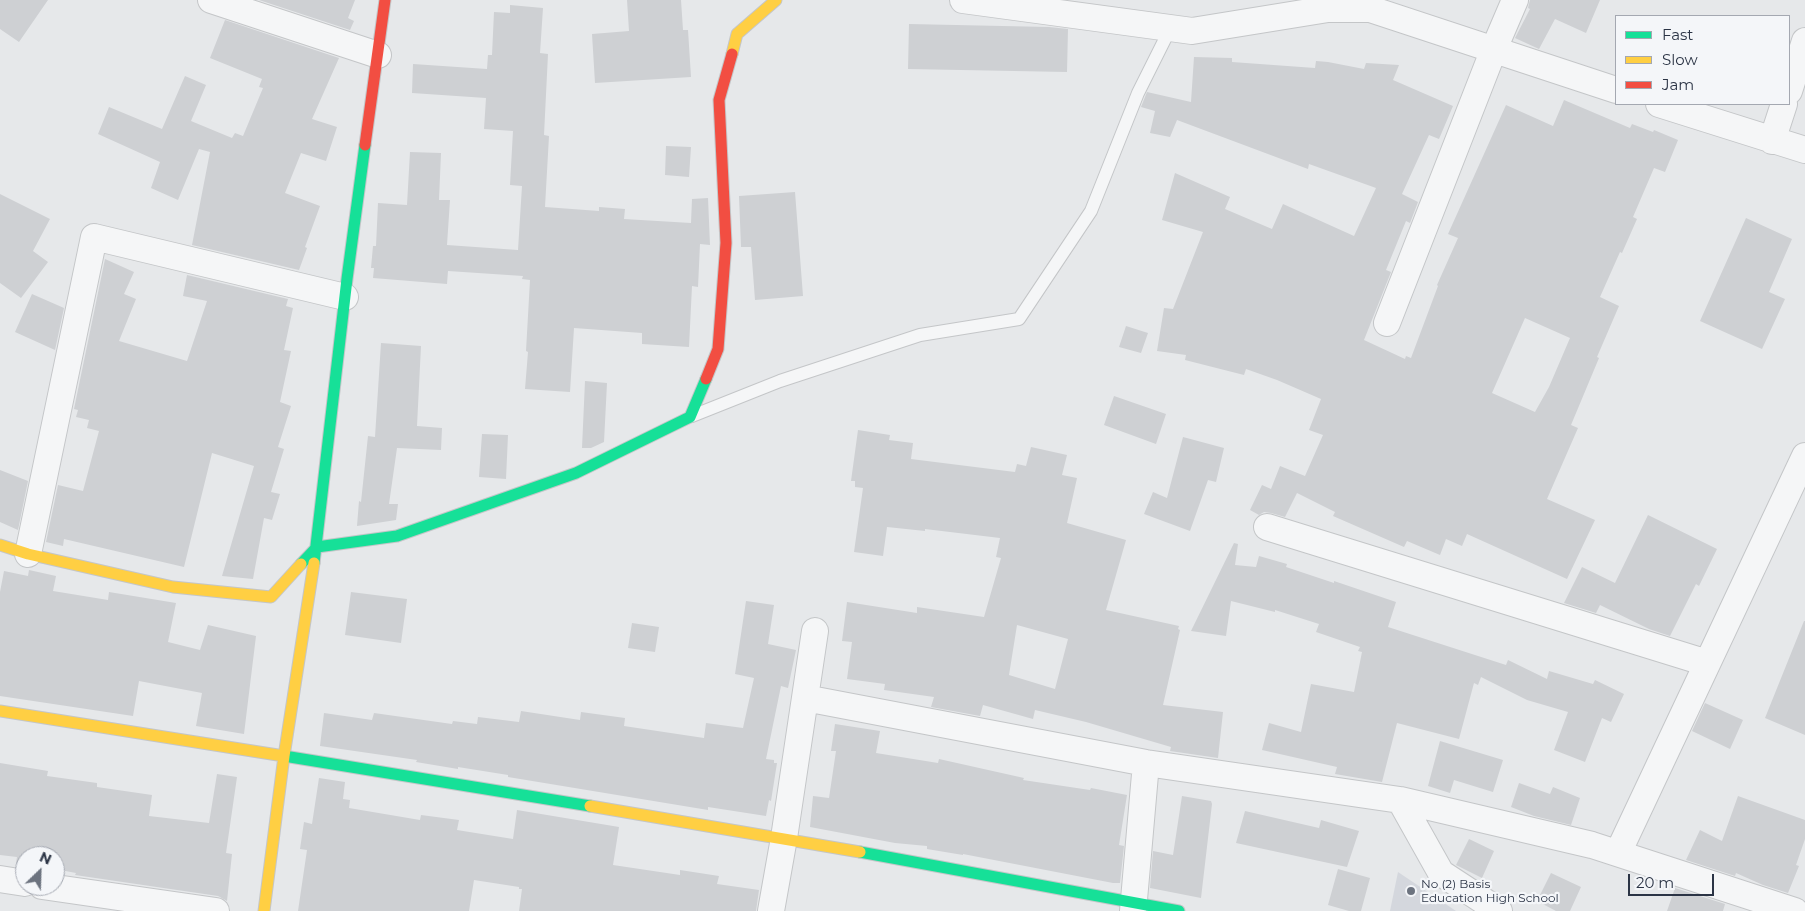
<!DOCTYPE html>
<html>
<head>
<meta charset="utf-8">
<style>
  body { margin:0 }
  #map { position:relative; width:1805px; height:911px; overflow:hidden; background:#e6e8ea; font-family:Montserrat,sans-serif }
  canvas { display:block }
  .legend { position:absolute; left:1615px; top:15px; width:175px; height:90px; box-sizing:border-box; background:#f4f6f9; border:1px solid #a4a8b1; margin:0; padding:6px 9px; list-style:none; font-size:15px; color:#2b3445 }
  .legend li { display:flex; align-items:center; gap:10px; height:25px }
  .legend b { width:25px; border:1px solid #a4a8b1 }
  .north { position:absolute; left:15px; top:846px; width:50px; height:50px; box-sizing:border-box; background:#f4f6f9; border:1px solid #a4a8b1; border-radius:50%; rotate:24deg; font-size:14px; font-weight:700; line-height:20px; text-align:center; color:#2b3445 }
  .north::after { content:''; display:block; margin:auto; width:18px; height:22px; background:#6c737f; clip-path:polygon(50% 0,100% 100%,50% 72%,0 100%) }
  .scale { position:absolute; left:1628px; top:874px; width:86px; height:22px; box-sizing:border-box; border:2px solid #2b3445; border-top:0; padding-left:6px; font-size:15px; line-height:18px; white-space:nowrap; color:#2b3445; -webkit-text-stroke:4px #f4f6f9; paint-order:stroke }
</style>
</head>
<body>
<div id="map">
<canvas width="1805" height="911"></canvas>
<ul class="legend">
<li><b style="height:6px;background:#16e098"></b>Fast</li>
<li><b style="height:6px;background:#ffcf43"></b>Slow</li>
<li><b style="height:6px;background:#f24e42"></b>Jam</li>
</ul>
<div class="north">N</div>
<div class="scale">20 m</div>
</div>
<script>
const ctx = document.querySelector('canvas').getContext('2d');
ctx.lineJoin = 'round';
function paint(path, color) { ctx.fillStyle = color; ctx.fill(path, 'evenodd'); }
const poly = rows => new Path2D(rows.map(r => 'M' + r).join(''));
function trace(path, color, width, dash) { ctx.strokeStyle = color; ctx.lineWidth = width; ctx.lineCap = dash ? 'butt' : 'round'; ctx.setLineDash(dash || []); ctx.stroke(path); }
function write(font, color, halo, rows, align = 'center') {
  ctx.font = font + ' Montserrat,sans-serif'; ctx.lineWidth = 4.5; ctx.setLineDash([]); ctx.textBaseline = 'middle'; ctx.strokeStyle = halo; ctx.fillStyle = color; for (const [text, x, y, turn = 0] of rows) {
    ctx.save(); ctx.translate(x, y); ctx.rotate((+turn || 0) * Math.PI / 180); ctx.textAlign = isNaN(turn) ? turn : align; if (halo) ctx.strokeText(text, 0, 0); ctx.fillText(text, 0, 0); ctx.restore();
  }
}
paint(poly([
  [1398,872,1456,911,1390,911]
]), '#d4d7dd');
paint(poly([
  [0,0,48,0,19,42,0,29],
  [259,0,355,0,348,18,354,21,350,30],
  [627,0,681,0,683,30,688,30,691,77,595,83,592,34,629,31],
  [1530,0,1600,0,1586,33,1555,19,1539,49,1515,38,1530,9,1528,8],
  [510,5,543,8,540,53,548,54,544,135,549,136,545,207,599,211,599,207,625,209,624,219,691,223,692,199,708,198,710,245,700,244,698,287,692,286,689,347,642,344,642,333,574,328,570,392,525,389,528,352,526,351,530,280,522,279,523,276,448,271,447,284,373,278,374,268,371,268,373,246,376,246,378,203,407,205,410,152,441,153,439,200,450,200,447,245,518,250,522,186,510,185,513,131,484,129,486,98,412,93,413,64,487,69,488,55,492,55,494,12,510,13],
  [225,20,339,58,312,119,337,127,326,161,301,153,285,193,320,206,305,247,307,248,299,270,192,245,210,152,199,149,178,200,151,188,160,162,98,134,109,107,162,129,185,76,206,85,191,121,232,138,235,133,243,136,263,88,259,87,262,79,210,58],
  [909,24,1049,27,1068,29,1067,72,908,69],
  [1194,57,1232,58,1232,62,1315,68,1316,61,1328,62,1364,69,1366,63,1399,65,1393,80,1453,106,1439,139,1429,135,1402,194,1418,202,1410,223,1406,221,1386,270,1391,272,1364,340,1405,359,1406,356,1411,358,1438,286,1437,285,1458,238,1448,234,1506,105,1553,126,1564,100,1630,128,1632,124,1653,132,1654,130,1678,140,1665,172,1654,168,1633,217,1637,219,1622,253,1620,252,1600,297,1619,306,1597,357,1599,358,1571,425,1578,428,1547,499,1595,520,1567,579,1467,534,1462,546,1446,539,1440,555,1407,541,1404,547,1333,516,1335,512,1297,493,1285,517,1271,513,1264,512,1259,515,1250,510,1262,485,1271,489,1280,466,1305,476,1323,435,1309,430,1321,399,1277,380,1246,369,1244,375,1185,360,1186,355,1157,351,1164,308,1173,309,1203,232,1162,220,1175,173,1230,197,1225,209,1272,229,1283,204,1354,236,1376,188,1309,164,1308,169,1177,120,1170,137,1150,133,1155,111,1141,107,1147,92,1191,102],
  [1525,318,1570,338,1549,387,1535,412,1492,393],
  [666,146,691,147,689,177,665,175],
  [795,192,803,296,755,300,751,247,741,247,739,196],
  [0,194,50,219,33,251,48,262,21,298,0,283],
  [1746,218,1792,239,1769,292,1785,299,1762,349,1700,321],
  [105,259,134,272,124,294,136,299,119,341,187,361,207,301,183,296,187,275,288,299,286,306,293,308,284,350,291,351,280,402,291,406,278,447,284,449,271,492,280,494,272,520,264,518,253,579,222,576,254,466,212,453,184,567,64,539,63,546,46,542,58,485,83,491,99,431,87,428,89,420,76,417,78,410,74,409],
  [32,294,64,308,55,350,15,332],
  [1126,326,1148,333,1141,353,1119,347],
  [381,343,421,346,417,426,442,428,441,450,397,448,389,504,398,504,396,520,357,526,359,501,361,502,368,436,375,437],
  [585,381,607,383,604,442,591,448,582,448],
  [1114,396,1166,414,1156,444,1104,425],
  [858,430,890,435,889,440,913,443,911,459,1015,472,1017,464,1026,466,1031,447,1067,455,1062,475,1077,478,1067,523,1126,540,1106,610,1179,626,1178,629,1180,630,1163,705,1223,712,1218,758,1170,751,1171,747,1086,722,1035,710,1033,719,983,705,980,716,931,707,934,697,884,690,885,684,847,679,852,642,842,641,847,602,917,613,917,607,984,617,1001,558,996,557,1000,538,925,529,925,531,887,527,883,556,854,552,863,488,855,487,855,481,851,481],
  [1017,625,1068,639,1055,689,1009,675],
  [482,434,508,435,506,479,479,477],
  [1183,437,1224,448,1216,482,1208,480,1190,531,1144,514,1153,492,1167,498],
  [0,470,28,481,18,530,0,522],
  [1648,515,1717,549,1699,586,1696,584,1670,636,1649,629,1600,605,1596,613,1564,603,1582,567,1615,583],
  [1234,543,1238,544,1235,565,1256,567,1259,556,1287,564,1286,567,1334,583,1334,581,1396,602,1388,627,1506,665,1508,660,1547,679,1549,671,1593,684,1595,680,1624,694,1611,722,1602,718,1585,762,1554,750,1568,712,1527,700,1481,677,1478,685,1474,683,1459,739,1397,723,1382,782,1335,774,1337,767,1262,750,1269,723,1301,732,1311,684,1354,692,1362,652,1358,651,1360,647,1316,632,1319,624,1275,610,1275,612,1231,601,1226,636,1191,631],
  [29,570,56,576,53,591,108,600,109,592,176,603,168,642,200,650,208,625,256,636,244,734,196,726,202,693,139,681,133,716,0,696,0,592,4,571,28,576],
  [351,592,407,599,401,643,345,635],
  [746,601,774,605,768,644,796,650,788,688,781,686,766,759,774,760,774,763,777,763,771,801,769,800,766,816,708,807,708,810,508,777,508,775,458,767,458,769,416,762,417,760,320,746,324,713,372,720,374,713,452,724,453,721,477,724,478,717,519,722,521,711,580,720,581,712,625,718,624,726,704,738,706,723,743,728,754,678,735,674],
  [1804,621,1805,621,1805,735,1765,718],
  [632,623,659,627,655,652,628,648],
  [1705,703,1743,720,1730,749,1692,731],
  [835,724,880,731,876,753,938,763,939,759,1024,778,1023,780,1090,790,1091,788,1127,795,1119,845,1124,846,1120,883,1113,883,963,854,963,855,927,849,927,846,895,843,810,827,813,796,829,798,836,751,831,751],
  [1440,741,1503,760,1493,792,1454,780,1450,793,1428,786],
  [0,763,48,771,47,776,97,783,97,787,152,795,149,816,209,823,217,774,237,777,226,853,232,854,227,901,218,896,75,875,76,873,55,869,55,856,25,856,25,864,16,863,17,857,0,855],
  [319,778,345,782,343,799,350,800,349,808,420,820,421,815,459,820,457,830,513,839,517,810,619,827,613,865,680,875,680,870,719,876,717,884,759,890,756,911,519,911,522,889,519,889,519,887,474,880,469,911,298,911,307,850,300,849,304,822,312,824],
  [1519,783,1550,794,1553,787,1580,798,1571,825,1534,816,1511,807],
  [1182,796,1211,801,1212,804,1201,898,1150,888,1153,851,1173,855],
  [1738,796,1805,820,1805,839,1796,865,1799,866,1788,893,1763,885,1736,873,1735,876,1686,860,1700,830,1722,841],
  [1245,811,1319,828,1321,820,1359,831,1347,867,1236,843],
  [1469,839,1494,851,1482,878,1456,865],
  [1338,869,1370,878,1361,911,1349,911,1328,905],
  [1551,873,1581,887,1570,911,1556,911,1537,901],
  [1675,888,1725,904,1723,911,1667,911]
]), '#ced0d3');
const lane = poly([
  [692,416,780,381,920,335,1019,319,1091,211,1138,93,1170,29]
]);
const street = poly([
  [211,0,378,55],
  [963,0,1192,31,1328,9,1370,9],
  [1356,0,1370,9,1616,90],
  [1789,91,1805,41],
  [1659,104,1805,150],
  [1772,141,1784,104],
  [1387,323,1494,49,1515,0],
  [1267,527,1707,663],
  [28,554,94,237,345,297],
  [805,698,1146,763,1400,800,1592,845,1795,911],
  [1400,800,1441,873,1499,911],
  [1618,853,1805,456],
  [0,879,25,883],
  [42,886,216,911],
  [771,911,784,838,815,631],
  [1133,911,1146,763]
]);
const fast = poly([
  [314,563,347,279,365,145],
  [301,564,317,547,397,536,576,473,690,417,706,379],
  [284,756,590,806],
  [860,852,1179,911]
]);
const slow = poly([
  [732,54,737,34,776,0],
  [0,545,28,554,173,587,271,597,301,564],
  [0,711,284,756],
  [590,806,860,852],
  [264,911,284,756,314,563]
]);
const jam = poly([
  [365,145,385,0],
  [706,379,718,349,726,243,719,100,732,54]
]);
trace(lane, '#c4c6c8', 14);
trace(street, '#c4c6c8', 28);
trace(fast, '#c4c6c8', 13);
trace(slow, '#c4c6c8', 13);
trace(jam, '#c4c6c8', 13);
trace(lane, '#f5f6f7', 12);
trace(street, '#f5f6f7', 26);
trace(fast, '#16e098', 11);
trace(slow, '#ffcf43', 11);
trace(jam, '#f24e42', 11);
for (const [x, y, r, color] of [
  [1411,891,5,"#6c737f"]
]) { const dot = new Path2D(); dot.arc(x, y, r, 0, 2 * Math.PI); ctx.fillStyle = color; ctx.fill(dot); trace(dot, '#f4f6f9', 2); }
write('12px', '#2b3445', '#f4f6f9', [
  ["No (2) Basis",1421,884],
  ["Education High School",1421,898]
], 'left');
</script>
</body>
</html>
